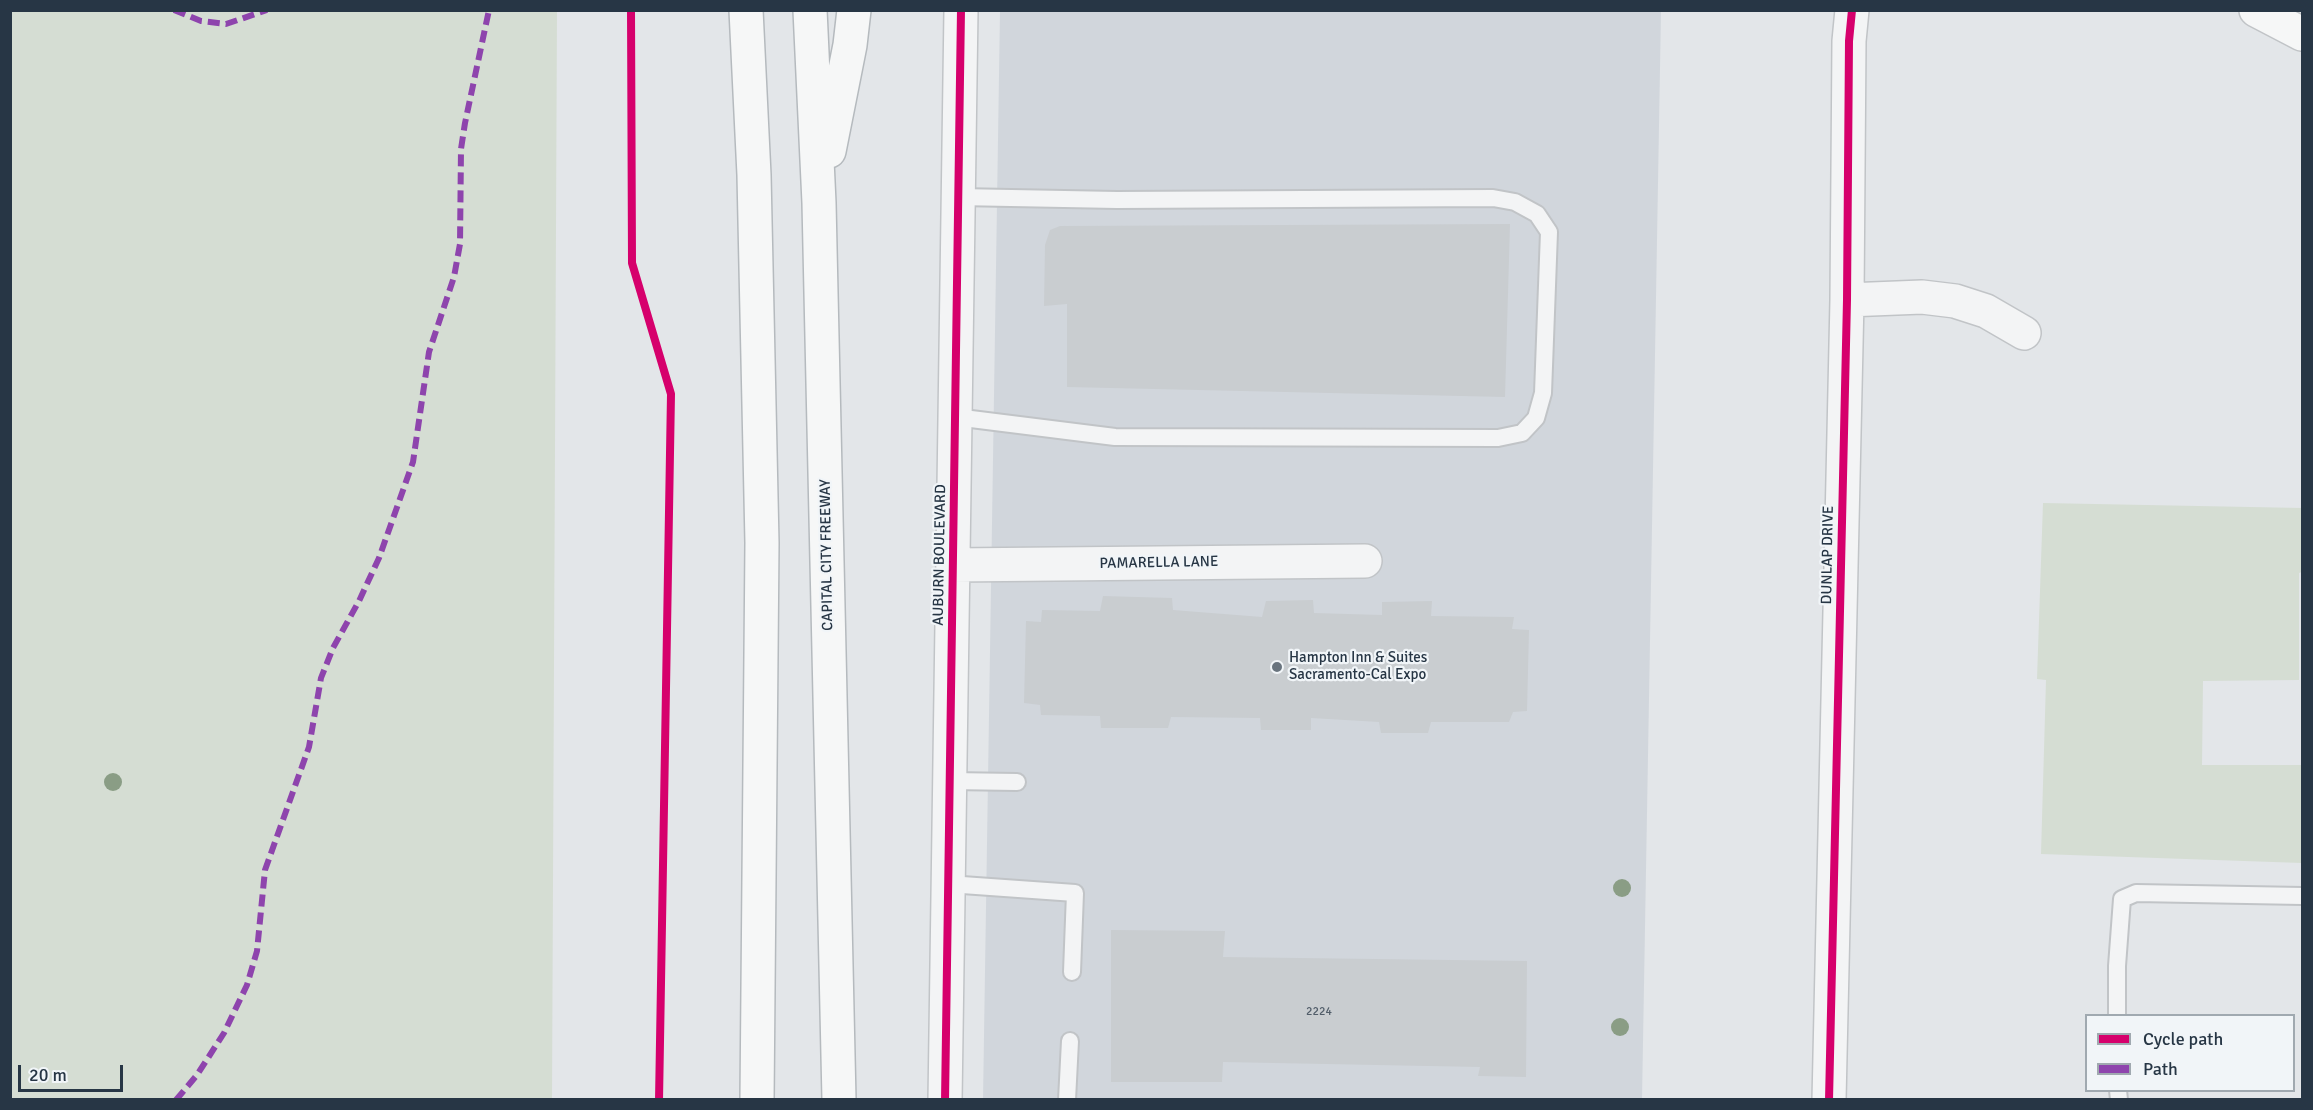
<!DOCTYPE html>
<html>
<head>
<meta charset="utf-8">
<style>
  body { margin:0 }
  #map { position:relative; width:2313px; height:1110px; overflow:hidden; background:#e3e6e9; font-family:Signika,sans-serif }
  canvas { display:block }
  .frame { position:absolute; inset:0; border:12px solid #273645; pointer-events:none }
  .legend { position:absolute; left:2085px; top:1014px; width:210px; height:78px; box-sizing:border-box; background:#f1f5f8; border:2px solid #a0a9b0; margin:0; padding:8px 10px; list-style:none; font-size:18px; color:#273645 }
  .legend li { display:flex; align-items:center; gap:12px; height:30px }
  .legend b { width:30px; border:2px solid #a0a9b0 }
  .scale { position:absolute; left:18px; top:1065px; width:105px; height:27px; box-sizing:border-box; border:3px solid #273645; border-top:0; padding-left:8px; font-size:18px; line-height:21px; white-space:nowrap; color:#273645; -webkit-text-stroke:4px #f1f5f8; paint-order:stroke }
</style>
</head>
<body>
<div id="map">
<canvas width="2313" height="1110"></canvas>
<div class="frame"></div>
<ul class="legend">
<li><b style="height:8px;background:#d6006c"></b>Cycle path</li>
<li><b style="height:8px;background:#8e44ad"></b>Path</li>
</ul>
<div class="scale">20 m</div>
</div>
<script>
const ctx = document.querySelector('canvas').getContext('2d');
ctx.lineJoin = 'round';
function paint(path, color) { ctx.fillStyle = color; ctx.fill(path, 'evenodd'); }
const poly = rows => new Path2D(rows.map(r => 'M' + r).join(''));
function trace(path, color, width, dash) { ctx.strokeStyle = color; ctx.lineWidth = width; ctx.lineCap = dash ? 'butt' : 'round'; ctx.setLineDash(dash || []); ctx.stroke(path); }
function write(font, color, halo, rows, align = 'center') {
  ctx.font = font + ' Signika,sans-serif'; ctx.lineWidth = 4.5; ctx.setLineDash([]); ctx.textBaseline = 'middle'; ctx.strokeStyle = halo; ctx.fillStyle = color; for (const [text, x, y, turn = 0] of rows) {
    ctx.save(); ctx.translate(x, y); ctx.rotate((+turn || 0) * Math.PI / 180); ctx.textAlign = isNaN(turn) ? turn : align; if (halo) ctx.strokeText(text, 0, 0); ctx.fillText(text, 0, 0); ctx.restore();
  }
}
paint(poly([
  [1000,11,1661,11,1642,1099,983,1100]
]), '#d1d6dc');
paint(poly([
  [10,11,557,11,552,1099,11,1099],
  [2043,503,2302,508,2302,572,2299,573,2299,680,2203,681,2202,765,2302,765,2302,863,2041,854,2046,680,2037,679]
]), '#d5ddd3');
paint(poly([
  [1510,224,1505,397,1067,387,1067,304,1044,306,1045,245,1050,230,1060,226],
  [1103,596,1172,598,1173,610,1262,617,1266,601,1313,600,1314,613,1382,615,1382,602,1432,601,1431,616,1514,617,1512,629,1529,630,1527,711,1513,712,1509,722,1431,722,1428,733,1381,733,1379,722,1311,718,1311,730,1261,730,1260,718,1171,717,1168,728,1101,728,1100,716,1041,715,1040,705,1024,703,1026,621,1041,622,1042,610,1100,611],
  [1111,930,1225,931,1223,957,1527,961,1526,1077,1478,1076,1480,1067,1223,1062,1222,1082,1111,1082]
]), '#c9cdd0');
const lane = poly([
  [955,417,1115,437,1498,438,1522,433,1536,418,1543,393,1549,232,1537,214,1515,202,1493,198,1117,200,958,197],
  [950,781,1017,782],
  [948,884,1075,893,1072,972],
  [2117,1016,2117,966,2122,899,2136,893,2302,896],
  [2118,1090,2119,1100],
  [1067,1100,1070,1041]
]);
const street = poly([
  [1847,300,1922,297,1955,301,1986,311,2024,333],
  [953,565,1365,561],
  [945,1100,961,10],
  [1829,1100,1847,300,1849,41,1852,10]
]);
const secondary = poly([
  [2256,10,2302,34]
]);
const highway = poly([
  [746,10,754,175,762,543,757,1100],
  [810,10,819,203,839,1100],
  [829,151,850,45,854,10]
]);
trace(lane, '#c1c4c7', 20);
trace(street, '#c1c4c7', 36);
trace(secondary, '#c1c4c7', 36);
trace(highway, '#b5babe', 36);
trace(lane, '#f3f4f5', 16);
trace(street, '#f3f4f5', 33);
trace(secondary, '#f6f7f7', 33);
trace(highway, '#f6f7f7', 33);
trace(poly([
  [174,10,201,21,226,24,267,10],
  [176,1100,197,1075,224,1033,247,985,257,951,265,870,309,747,321,678,333,648,359,601,379,558,413,462,429,352,454,277,460,244,461,149,465,123,489,10]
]), '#8e44ad', 6, [12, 6]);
trace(poly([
  [631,10,632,263,671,394,659,1100],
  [945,1100,961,10],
  [1829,1100,1847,300,1849,41,1852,10]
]), '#d6006c', 8);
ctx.fillStyle = '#8a9d85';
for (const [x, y] of [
  [113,782],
  [1622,888],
  [1620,1027]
]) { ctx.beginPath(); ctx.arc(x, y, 9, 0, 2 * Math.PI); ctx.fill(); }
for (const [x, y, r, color] of [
  [1277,667,6,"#69747e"]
]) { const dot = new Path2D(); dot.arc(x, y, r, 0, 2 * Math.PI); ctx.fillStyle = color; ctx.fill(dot); trace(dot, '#f1f5f8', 2); }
write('12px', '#515d69', null, [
  ["2224",1319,1012]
]);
write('15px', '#273645', '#f1f5f8', [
  ["CAPITAL CITY FREEWAY",827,555,-91],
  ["AUBURN BOULEVARD",940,555,-89],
  ["DUNLAP DRIVE",1828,555,-89],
  ["PAMARELLA LANE",1159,563,-1]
]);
write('15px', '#273645', '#f1f5f8', [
  ["Hampton Inn & Suites",1289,658],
  ["Sacramento-Cal Expo",1289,675]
], 'left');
</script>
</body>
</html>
